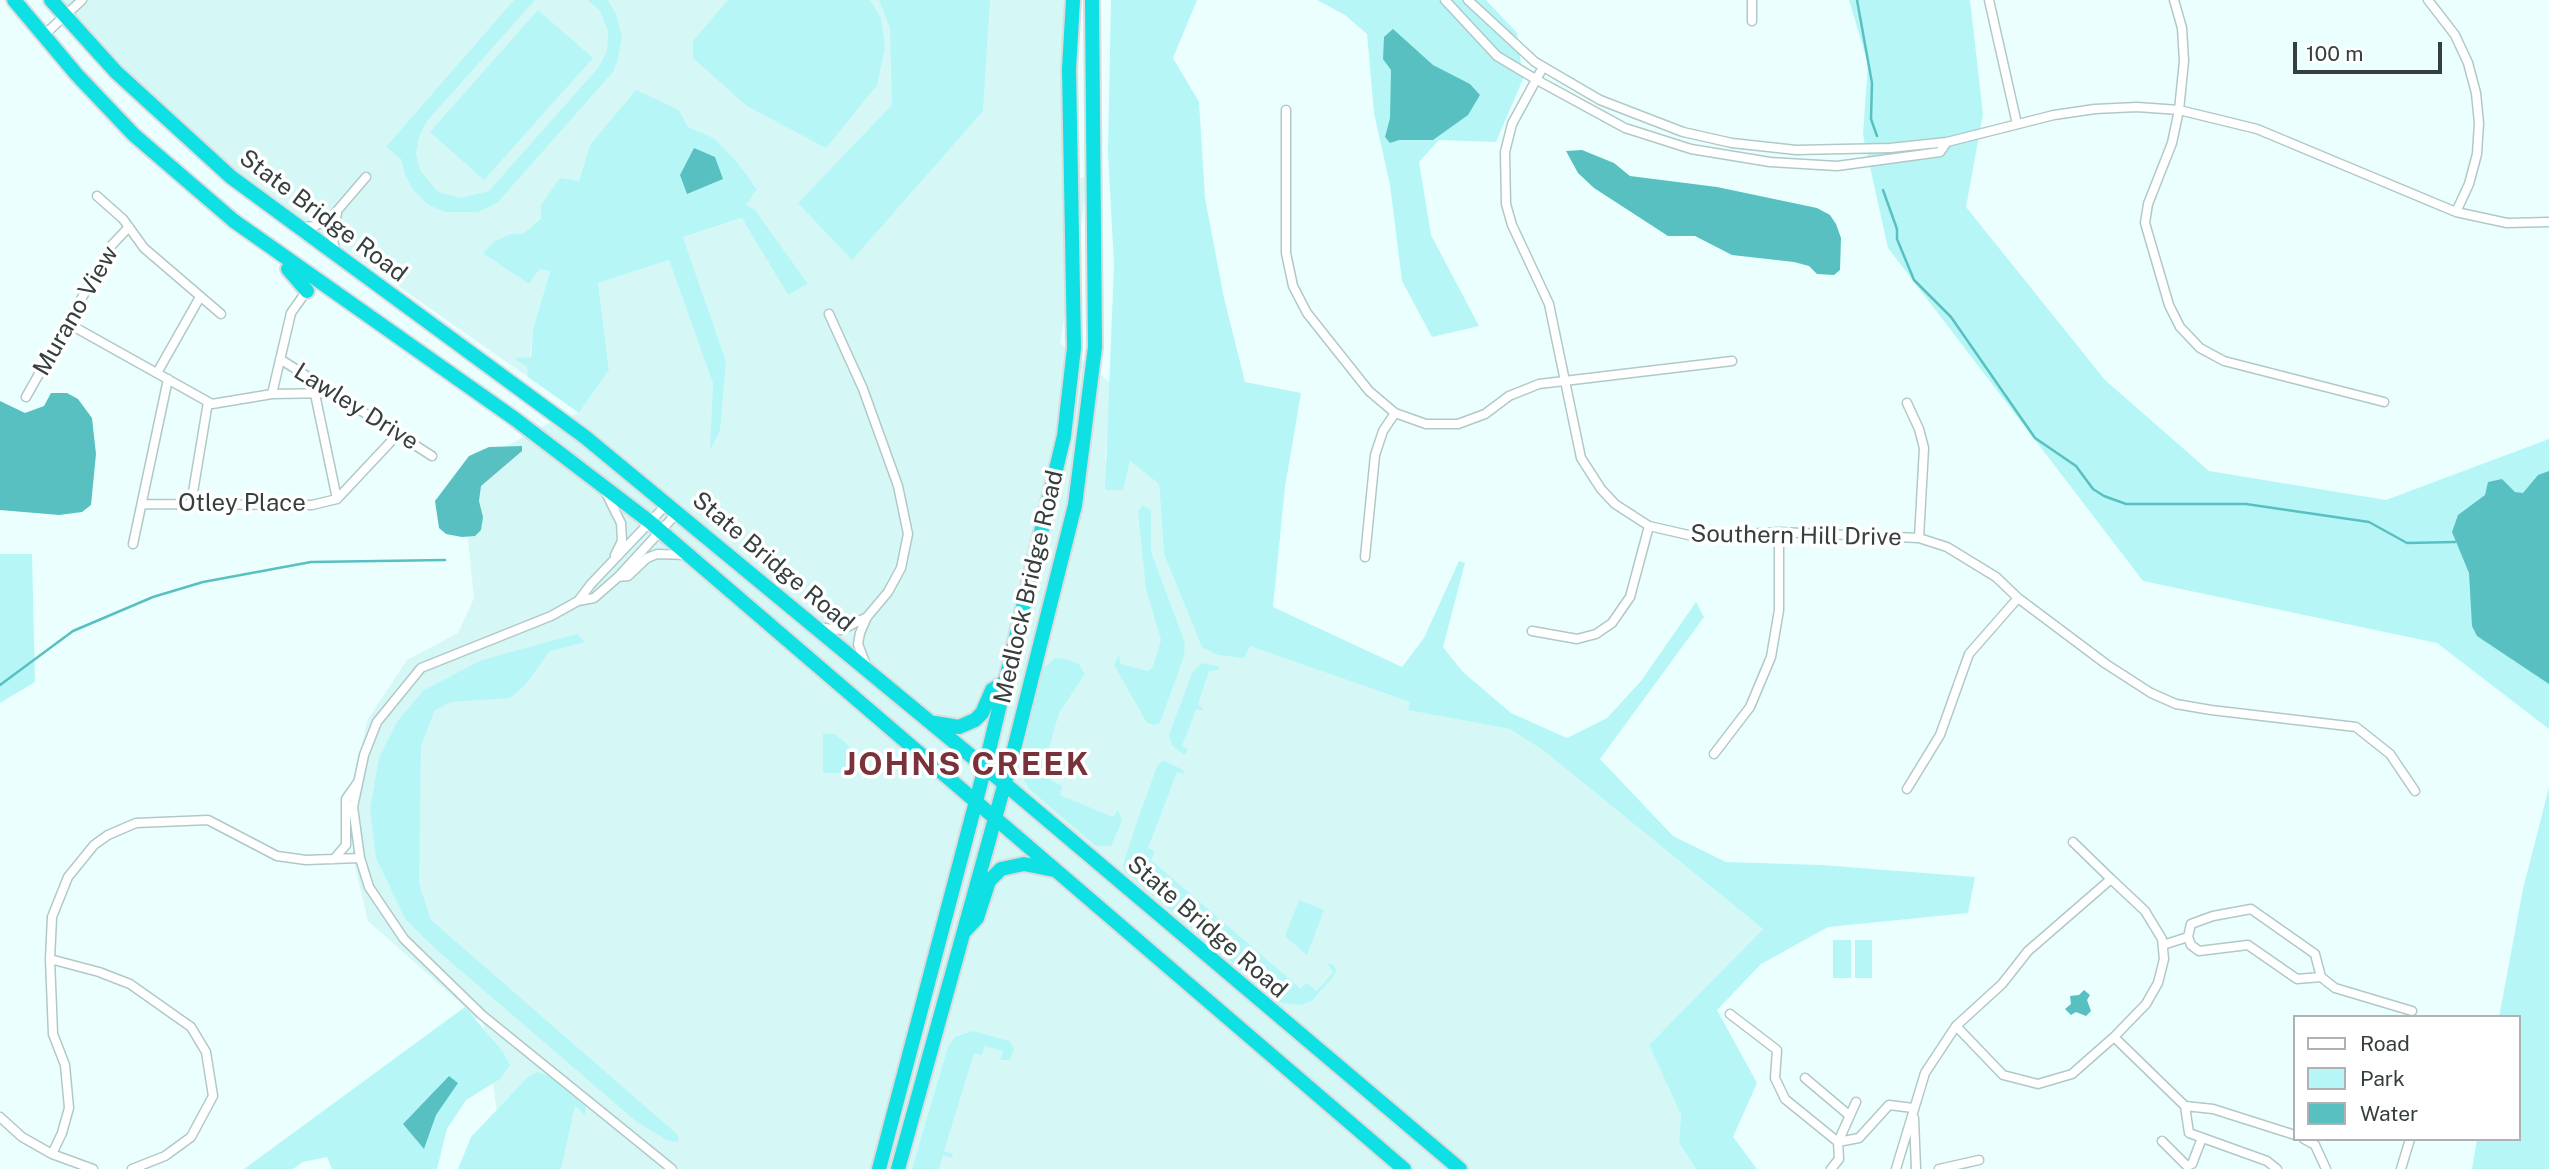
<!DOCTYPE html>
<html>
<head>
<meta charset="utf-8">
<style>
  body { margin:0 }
  #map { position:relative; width:2549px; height:1169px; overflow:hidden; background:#ebffff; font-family:"Public Sans",sans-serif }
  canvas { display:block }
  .legend { position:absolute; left:2293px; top:1015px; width:228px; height:126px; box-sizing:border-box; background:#fff; border:2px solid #aeb2b2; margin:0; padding:9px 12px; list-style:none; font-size:21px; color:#353f3e }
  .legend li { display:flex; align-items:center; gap:14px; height:35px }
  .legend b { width:35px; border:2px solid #aeb2b2 }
  .scale { position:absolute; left:2293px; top:42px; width:149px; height:32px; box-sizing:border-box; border:4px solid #353f3e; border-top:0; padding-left:9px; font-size:21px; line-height:24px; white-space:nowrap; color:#353f3e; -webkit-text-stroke:5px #fff; paint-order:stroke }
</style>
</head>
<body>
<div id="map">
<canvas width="2549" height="1169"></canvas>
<ul class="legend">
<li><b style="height:9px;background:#fff"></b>Road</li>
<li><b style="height:19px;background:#b7f6f7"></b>Park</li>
<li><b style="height:19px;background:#59c0c1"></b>Water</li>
</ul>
<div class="scale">100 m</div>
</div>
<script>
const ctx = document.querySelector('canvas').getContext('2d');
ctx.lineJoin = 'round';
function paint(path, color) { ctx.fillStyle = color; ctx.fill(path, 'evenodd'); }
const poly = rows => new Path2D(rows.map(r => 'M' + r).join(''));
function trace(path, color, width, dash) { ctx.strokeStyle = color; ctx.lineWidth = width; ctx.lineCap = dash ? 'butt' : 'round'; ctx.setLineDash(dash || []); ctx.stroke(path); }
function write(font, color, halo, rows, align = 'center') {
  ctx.font = font + ' "Public Sans",sans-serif'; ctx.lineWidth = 7; ctx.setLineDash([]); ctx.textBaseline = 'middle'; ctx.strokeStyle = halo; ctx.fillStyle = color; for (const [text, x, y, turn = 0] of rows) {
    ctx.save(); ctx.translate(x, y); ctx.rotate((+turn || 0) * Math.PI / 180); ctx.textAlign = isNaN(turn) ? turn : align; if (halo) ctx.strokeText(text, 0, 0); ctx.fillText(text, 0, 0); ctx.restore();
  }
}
paint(poly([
  [61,0,1074,0,1070,180,1089,176,1060,343,1111,383,1105,461,1130,461,1159,484,1164,554,1249,645,1410,702,1409,710,1510,729,1544,751,1763,929,1649,1045,1681,1115,1679,1143,1696,1169,506,1169,482,1015,290,1136,465,1007,368,921,354,862,348,803,368,719,407,660,458,633,474,598,461,471,547,424,579,413,609,370,598,283,669,260,713,384,711,448,726,361,683,237,743,218,788,295,808,284,746,205,757,188,714,138,688,127,679,110,590,145,579,181,523,234,511,234,529,284,540,269,550,270,533,329,528,377,193,142]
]), '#d5f8f7');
paint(poly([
  [514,0,535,0,427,121,419,137,416,153,420,170,438,192,461,198,489,191,598,68,607,51,608,31,600,11,588,0,608,0,616,14,622,37,617,62,613,72,497,203,478,212,445,212,429,205,414,191,405,175,401,159,386,147],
  [728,0,870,0,881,18,885,47,877,85,826,148,747,106,693,58,693,41],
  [879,0,990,0,983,111,852,260,798,203,892,105,890,28],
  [1111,0,1197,0,1173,58,1199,102,1205,198,1224,298,1245,382,1301,393,1285,487,1273,607,1402,667,1424,638,1459,561,1465,563,1443,647,1463,672,1511,713,1567,738,1607,718,1641,681,1696,602,1704,617,1600,759,1673,836,1726,862,1822,865,1975,877,1968,913,1828,927,1761,964,1717,1010,1757,1083,1733,1137,1757,1169,1696,1169,1679,1143,1681,1115,1649,1045,1763,929,1544,751,1510,729,1408,710,1410,702,1250,646,1244,658,1218,655,1202,647,1164,554,1159,484,1130,461,1123,490,1105,490,1114,265,1108,152],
  [1317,0,1486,0,1517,33,1523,79,1496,142,1439,140,1419,162,1431,235,1479,326,1432,337,1402,281,1390,185,1374,113,1367,34,1345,15],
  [1849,0,1970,0,1983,114,1966,207,2105,380,2209,471,2386,500,2549,439,2549,729,2437,643,2143,581,1888,248,1863,135,1868,64],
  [538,10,593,58,484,180,430,132],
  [636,90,679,110,688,127,714,138,736,161,757,189,746,205,755,210,808,284,788,295,742,218,683,237,726,361,720,431,710,450,713,384,669,260,598,283,609,370,579,413,528,377,527,367,514,358,531,357,533,329,550,271,540,269,529,284,483,253,494,242,511,234,523,234,541,218,541,205,560,178,579,181,590,145],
  [1142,505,1151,510,1151,552,1185,643,1184,656,1160,723,1153,725,1147,723,1114,665,1119,655,1120,664,1148,671,1153,667,1161,640,1146,589,1138,512],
  [0,554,32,554,35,682,0,703],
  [577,634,585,642,550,651,525,685,510,698,451,702,435,710,421,746,419,884,431,920,678,1135,678,1142,669,1141,638,1123,438,951,406,920,376,858,370,810,379,758,397,722,424,690,482,660],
  [1062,658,1079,664,1085,674,1059,713,1045,762,1052,781,1062,786,1060,795,1113,817,1118,810,1122,821,1111,846,1096,846,1029,789,1021,775,1020,766,1042,670,1054,659],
  [1202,663,1219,667,1219,670,1209,671,1198,704,1204,710,1196,710,1182,746,1188,749,1185,755,1172,746,1169,735,1193,671],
  [823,734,835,734,857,753,863,758,864,773,823,773],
  [1165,761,1185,771,1184,774,1177,772,1148,848,1155,851,1151,860,1301,989,1306,983,1317,991,1333,972,1327,963,1333,965,1336,969,1335,974,1313,1000,1301,1005,1278,1002,1125,872,1123,865,1139,816,1158,764],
  [2549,787,2549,1169,2472,1169,2477,1139,2519,1139,2519,1017,2499,1017,2523,889],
  [1299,900,1324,910,1307,955,1285,936],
  [1833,940,1851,940,1851,978,1833,978],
  [1855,940,1872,940,1872,978,1855,978],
  [465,1007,503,1052,510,1065,500,1079,466,1100,447,1129,437,1169,332,1169,327,1157,303,1162,293,1169,244,1169],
  [973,1031,1010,1041,1014,1049,1010,1060,1000,1060,1003,1051,985,1046,982,1055,974,1053,944,1151,953,1154,952,1158,943,1155,939,1169,912,1169,948,1047,955,1037],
  [538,1072,552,1077,586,1106,585,1115,575,1106,561,1169,458,1169,471,1137,528,1077]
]), '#b7f6f7');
paint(poly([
  [1393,29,1433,65,1470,84,1480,95,1468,115,1433,140,1399,140,1390,143,1385,137,1390,118,1391,70,1383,59,1384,37],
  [694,148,715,157,723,179,687,194,680,175],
  [1582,150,1614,163,1630,176,1717,187,1817,208,1830,215,1836,224,1841,238,1840,270,1834,275,1817,274,1809,266,1794,262,1732,255,1695,236,1668,236,1594,188,1578,173,1566,151],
  [51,393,67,393,78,399,92,418,96,454,91,505,82,512,59,515,0,510,0,401,25,413,44,406],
  [522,446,522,451,481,486,479,501,483,517,481,530,475,536,462,537,446,534,439,528,435,501,469,456,489,447],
  [2549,471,2549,684,2477,636,2472,626,2469,573,2452,532,2458,515,2485,495,2488,482,2502,479,2515,492,2523,493,2538,475],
  [2084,990,2090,995,2087,1000,2091,1011,2086,1016,2076,1012,2071,1015,2065,1009,2071,1004,2070,996,2079,995],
  [449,1076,458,1083,436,1115,424,1149,403,1124]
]), '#59c0c1');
trace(poly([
  [1857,0,1872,83,1871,119,1877,136],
  [1883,190,1897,229,1897,239,1914,280,1951,317,2035,438,2076,466,2093,489,2104,496,2126,504,2246,504,2369,522,2407,543,2455,542],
  [0,685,73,631,153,597,203,582,311,562,445,560]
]), '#59c0c1', 2.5);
const street = poly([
  [1445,0,1497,56,1537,80,1625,128,1691,149,1770,162,1837,166,1940,152,1947,142],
  [1468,0,1535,62,1600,100,1683,132,1732,143,1796,150,1890,148,1947,142,2054,115,2095,109,2137,107,2179,110,2257,129,2456,212,2507,223,2549,222],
  [1989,0,2017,124],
  [2174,0,2182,28,2184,61,2179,110,2172,143,2148,204,2145,223,2169,305,2180,327,2200,348,2224,361,2384,402],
  [2428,0,2455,35,2468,63,2476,93,2479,123,2477,154,2469,184,2456,212],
  [1752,21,1752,0],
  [44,35,82,0],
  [1543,67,1512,124,1505,152,1506,204,1512,225,1549,304,1581,458,1601,489,1615,504,1649,526,1697,537,1779,532,1919,538,1947,547,1996,577,2018,598,2106,664,2151,693,2176,704,2211,710,2356,727,2390,754,2415,791],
  [1286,110,1286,253,1293,286,1307,313,1369,391,1395,413,1426,424,1458,424,1485,414,1509,396,1539,384,1732,361],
  [97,196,123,219,144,248,221,314],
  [303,227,315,226,330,219,366,177],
  [335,252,332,232,337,214],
  [829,314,863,389,898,486,908,534,901,568,888,592,867,617,860,633,858,644,866,665],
  [69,324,212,404,272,394,334,393],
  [280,359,432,456],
  [157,373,200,297],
  [272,394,291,313,308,289],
  [315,394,337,499],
  [26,397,111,246,129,227],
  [1907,403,1919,429,1924,448,1919,538],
  [604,489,621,523,622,541,615,555],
  [142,504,312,505,337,499,398,434],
  [191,504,208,402],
  [133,544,168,379],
  [1365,557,1375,455,1383,431,1395,413],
  [618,577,628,576,647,558,657,554,686,555],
  [578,601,591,584,667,504],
  [817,627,841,630,867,617],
  [1532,631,1577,639,1596,634,1612,623,1630,597,1649,526],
  [1714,754,1750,707,1771,657,1779,610,1779,532],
  [1907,789,1940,735,1969,654,2018,598],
  [2073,842,2111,879],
  [334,859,346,845,346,799,358,782],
  [2188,937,2191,945,2199,951,2248,945,2297,979,2321,977],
  [2163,945,2188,937,2191,924,2213,916,2251,909,2315,954,2321,977,2335,988,2412,1011],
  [50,959,99,972,130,984,191,1027,206,1052,213,1096,191,1137,165,1156,132,1169],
  [1730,1014,1777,1050,1775,1078,1785,1099,1838,1142,1859,1138,1889,1105,1913,1108],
  [1956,1026,2002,984,2028,951,2111,879,2145,911,2162,939,2164,959,2158,983,2146,1004,2114,1037],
  [1805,1078,1850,1116],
  [2185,1106,2189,1133,2267,1161,2277,1169],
  [0,1117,22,1137,52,1154,93,1169],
  [1914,1118,1916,1169],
  [2304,1139,2315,1145,2326,1169],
  [2162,1141,2187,1166,2192,1164,2202,1138],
  [52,1154,62,1133,69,1108,65,1065,53,1034,50,959,52,917,68,877,94,845,108,835,136,823,208,820,277,856,306,860,360,858],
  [672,1169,482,1015,404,939,369,887,360,858,353,807,364,755,377,722,421,668,551,616,578,601,594,598,618,577,677,513],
  [1831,1169,1839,1159,1838,1142,1856,1102],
  [1896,1169,1925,1073,1956,1026,2003,1075,2038,1084,2072,1074,2114,1037,2185,1106,2213,1109,2295,1135],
  [1939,1169,1979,1160],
  [2401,1169,2410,1139]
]);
const highway = poly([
  [14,0,77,75,134,135,234,221,515,419,650,522,1404,1169],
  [51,0,116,72,231,177,585,437,1005,784,1460,1169],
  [288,269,307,291],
  [935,723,959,727,975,720,982,713,992,690,1005,682],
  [965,931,977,918,989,881,1001,869,1024,864,1054,870],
  [879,1169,985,767,1064,436,1074,348,1069,69,1073,0],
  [898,1169,1012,757,1075,505,1095,347,1092,0]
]);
trace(street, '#b0c9c8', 11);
trace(highway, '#dbdcdc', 18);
trace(street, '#fff', 8);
trace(highway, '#0fe0e3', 14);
write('24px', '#353f3e', '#fff', [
  ["State Bridge Road",323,216,37],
  ["Murano View",76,311,-60],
  ["Lawley Drive",356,407,32],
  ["Otley Place",242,504],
  ["Southern Hill Drive",1796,536,1],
  ["State Bridge Road",773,562,40],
  ["Medlock Bridge Road",1029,587,-77],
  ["State Bridge Road",1207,927,41]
]);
ctx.letterSpacing = '2px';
write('bold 32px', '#7a323a', '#fff', [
  ["JOHNS CREEK",967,765]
]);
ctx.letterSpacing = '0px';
</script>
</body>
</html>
